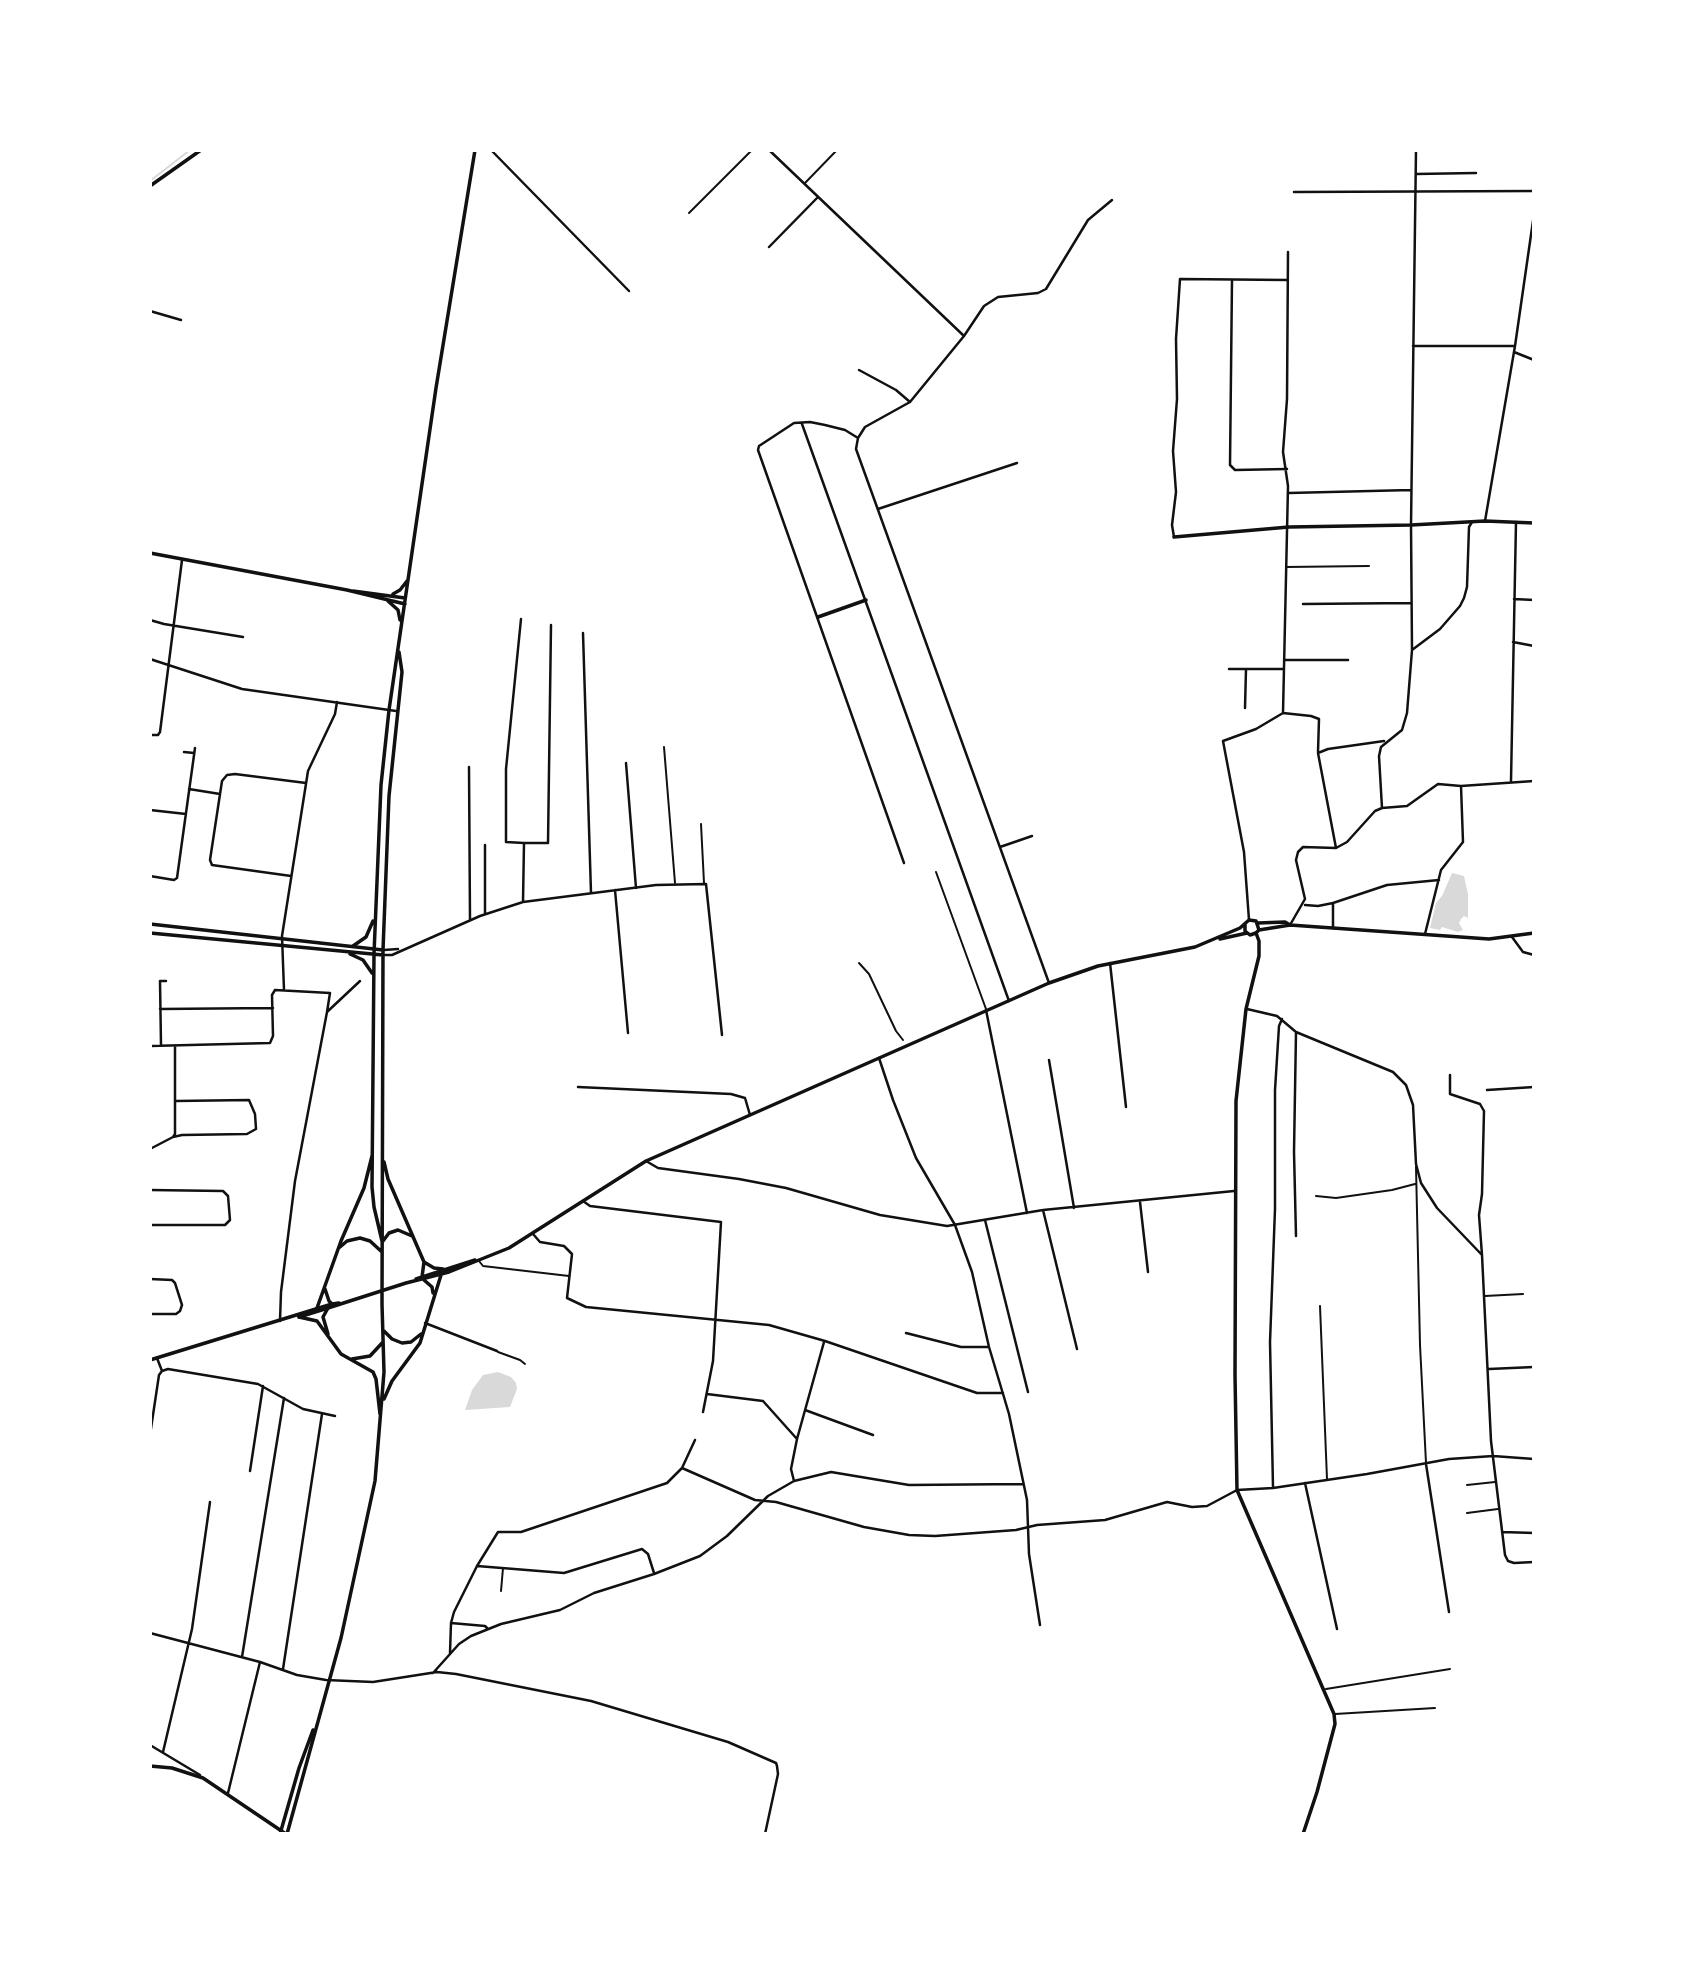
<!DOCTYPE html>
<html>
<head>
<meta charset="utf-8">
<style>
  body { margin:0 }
  #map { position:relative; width:1684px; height:1984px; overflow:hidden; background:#fff; font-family:"PT Sans Narrow",sans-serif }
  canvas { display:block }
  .frame { position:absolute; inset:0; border:152px solid #fff; pointer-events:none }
</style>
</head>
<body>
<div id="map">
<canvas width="1684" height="1984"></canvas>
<div class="frame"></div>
</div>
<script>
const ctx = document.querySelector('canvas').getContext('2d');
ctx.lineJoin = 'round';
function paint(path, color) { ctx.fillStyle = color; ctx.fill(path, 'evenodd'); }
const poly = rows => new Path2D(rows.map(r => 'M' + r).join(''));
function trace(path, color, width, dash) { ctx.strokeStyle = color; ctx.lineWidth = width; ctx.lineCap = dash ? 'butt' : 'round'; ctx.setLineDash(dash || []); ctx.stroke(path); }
paint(poly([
  [1452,873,1464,876,1468,894,1468,918,1464,916,1461,919,1459,923,1463,930,1458,932,1442,927,1440,930,1430,928,1436,903,1442,896],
  [498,1372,511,1377,516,1383,517,1389,510,1407,465,1410,472,1390,483,1375]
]), '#d9d9d9');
trace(poly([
  [150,181,190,150]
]), '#d9d9d9', 2);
trace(poly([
  [805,183,837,150],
  [689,213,752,150],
  [1286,567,1369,566],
  [664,747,675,883],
  [701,824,704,883],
  [936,872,986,1009],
  [859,963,869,974,896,1031,903,1040],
  [1416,1167,1420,1345,1426,1463],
  [1316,1196,1336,1198,1392,1190,1415,1184],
  [479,1261,483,1266,569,1276],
  [1485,1296,1523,1294],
  [1320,1306,1327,1479],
  [498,1352,520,1360,525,1364],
  [1467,1485,1495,1482],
  [1467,1513,1498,1509],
  [501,1591,503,1568],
  [1326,1689,1450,1669],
  [1335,1714,1435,1708]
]), '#111', 2);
trace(poly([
  [491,150,629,291],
  [769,150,964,336,910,402,865,427,858,438,856,449,1049,983],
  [1416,174,1476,173],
  [1294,192,1534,191],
  [769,247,818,197],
  [1232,280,1230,465,1235,470,1287,469],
  [150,311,181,320],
  [964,336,984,306,998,297,1038,293,1046,289,1088,220,1112,200],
  [1413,346,1515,346],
  [1514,352,1534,360],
  [859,370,896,390,910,402],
  [802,424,1009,1001],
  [858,438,845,430,825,425,810,422,794,423,759,446,758,450,904,863],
  [1289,493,1411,490],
  [878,509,1017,463],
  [1485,521,1515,346,1534,214],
  [1174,537,1172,525,1176,492,1173,451,1177,399,1176,339,1180,279,1287,280],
  [1514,599,1534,600],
  [1303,604,1411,603],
  [521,619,506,769,506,842,524,843],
  [150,620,164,624,243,637],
  [583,633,591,893],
  [1513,642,1534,646],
  [1412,650,1411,525,1416,150],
  [150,659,242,689,396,711],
  [1285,660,1348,660],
  [1229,669,1284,669],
  [1245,708,1246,669],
  [1283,713,1288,486,1283,452,1287,399,1288,252],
  [1283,713,1311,716,1319,719,1318,752],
  [150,735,158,735,160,732,182,560],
  [184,752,194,753],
  [626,763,636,888],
  [469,767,470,920],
  [1511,781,1516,522],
  [189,789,220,794],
  [1382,808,1379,756,1381,747,1402,730,1407,713,1412,650,1440,629,1460,606,1464,598,1467,587,1469,527,1472,522],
  [150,810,186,814],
  [485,845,485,914],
  [1000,847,1032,836],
  [1336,848,1318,753,1328,749,1384,741],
  [150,876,174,880,177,878,195,748],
  [291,876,212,865,210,860,222,781,227,775,235,774,306,783],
  [615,890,628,1033],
  [523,902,524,843,548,843,551,625],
  [1305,905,1318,906,1333,903],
  [1249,920,1244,852,1223,741,1256,729,1283,713],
  [1290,925,1305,899,1296,860,1298,852,1303,847,1336,848,1347,842,1375,811,1382,808,1407,806,1438,784,1461,786,1534,781],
  [1333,928,1333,903,1387,885,1439,880],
  [1425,934,1441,870,1463,842,1461,786],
  [1512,937,1523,952,1534,955],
  [384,950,398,949],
  [383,955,392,955,480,916,523,902,656,885,706,884,722,1035],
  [1110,963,1126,1107],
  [284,990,282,936,308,771,335,714,337,702],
  [160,1009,273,1008],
  [1247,1009,1277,1016,1296,1032,1393,1072,1406,1085,1413,1105,1416,1164,1421,1183,1437,1208,1482,1255,1491,1441,1505,1555,1508,1561,1514,1563,1534,1562],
  [986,1010,1027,1213],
  [161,1045,160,981,166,981],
  [150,1046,270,1043,273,1036,272,995,275,990,330,993,327,1012],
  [879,1058,893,1100,916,1158,955,1225,972,1272,989,1347,1009,1414,1027,1500,1029,1554,1040,1625],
  [1049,1060,1074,1208],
  [1450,1075,1450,1094,1480,1104,1484,1111,1482,1194,1479,1215,1482,1255],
  [578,1087,731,1094,745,1098,750,1115],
  [1487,1090,1534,1087],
  [173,1137,182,1135,247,1134,256,1129,255,1114,249,1100,176,1101],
  [150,1149,173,1137,175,1134,175,1046],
  [646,1161,658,1168,739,1179,786,1188,880,1215,947,1226,1043,1210,1234,1191],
  [150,1190,223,1191,228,1196,230,1220,225,1225,150,1225],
  [583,1201,590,1206,721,1222,713,1361,703,1412],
  [1140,1202,1148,1272],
  [1043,1210,1077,1349],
  [985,1220,1028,1392],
  [533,1234,540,1242,564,1246,572,1254,567,1298,586,1307,769,1325,825,1341,977,1393,1003,1393],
  [1296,1236,1294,1152,1296,1032],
  [150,1279,172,1280,175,1283,182,1305,180,1311,176,1314,150,1314],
  [280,1321,281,1292,295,1181,327,1012,360,981],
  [425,1323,497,1351],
  [906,1333,961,1347,989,1347],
  [1489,1369,1534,1367],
  [162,1371,168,1369,258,1384,303,1409,335,1416],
  [707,1394,763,1401,797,1439],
  [805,1410,873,1435],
  [150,1435,159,1375,162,1371,157,1358],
  [1426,1464,1449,1612],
  [682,1468,755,1500,776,1502,864,1527,909,1535,935,1536,1016,1530,1037,1525,1105,1520,1167,1502,1192,1507,1207,1506,1237,1490,1273,1488,1367,1474,1449,1459,1493,1456,1534,1459],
  [250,1471,263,1386],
  [794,1481,791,1469,797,1439,824,1342],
  [1305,1483,1337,1629],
  [1273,1487,1270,1342,1275,1209,1275,1090,1279,1026,1282,1019],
  [1502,1532,1534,1533],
  [477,1566,564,1573,642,1549,648,1554,654,1573],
  [488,1629,485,1626,451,1623,454,1612,477,1566,498,1532,521,1532,667,1483,682,1468,695,1440],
  [150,1633,260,1662,297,1675,326,1680,373,1682,437,1672,456,1674,591,1701,728,1742,776,1763,777,1766,778,1774,765,1834],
  [450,1653,451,1623],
  [242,1657,284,1398],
  [283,1669,322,1414],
  [433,1673,459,1644,471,1636,501,1624,560,1610,594,1593,654,1574,700,1556,727,1536,768,1496,794,1481,831,1472,909,1485,1023,1484],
  [150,1745,200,1775],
  [163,1752,192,1629,210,1502],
  [228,1793,260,1662]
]), '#111', 2.5);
trace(poly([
  [150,186,201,150],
  [1174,537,1289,527,1411,525,1485,521,1534,523],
  [150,553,347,590,405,604],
  [353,591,405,598],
  [393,594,400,590,407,581],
  [388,601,398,610,400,620],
  [818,617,866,600],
  [1256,933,1259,941,1259,956,1246,1009,1236,1101,1235,1375,1237,1490,1334,1714,1335,1724,1317,1792,1303,1834],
  [353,946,366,937,373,921],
  [383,950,389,796,402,672,399,652],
  [374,954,381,785,389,710,436,388,475,150],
  [299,1317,328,1308],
  [150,1360,332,1304],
  [150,1766,172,1768,203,1778,286,1834]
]), '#111', 3.5);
trace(poly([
  [1258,923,1285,922,1290,925,1489,939,1534,933],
  [150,924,383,950,382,1304,384,1372,375,1481,341,1638,287,1834],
  [1259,930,1290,925],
  [150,933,383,955],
  [1220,939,1247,933],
  [350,954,363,960,372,973],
  [374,954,372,1187,374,1207,382,1241],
  [384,1162,388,1179,424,1262,422,1277],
  [383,1241,389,1233,398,1230,412,1236],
  [340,1247,347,1241,360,1238,370,1241,382,1252],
  [424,1262,434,1268,443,1269],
  [416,1279,475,1260],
  [424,1280,432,1287,433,1293],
  [406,1283,449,1272,509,1248,646,1161,1049,983,1098,966,1195,947,1240,928,1249,920,1256,921,1259,930,1256,933,1250,935,1245,931,1245,925],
  [325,1289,329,1301,332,1304,339,1303],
  [317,1308,341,1241,364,1188,372,1156],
  [299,1317,317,1321,341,1354,373,1372,376,1379,380,1414],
  [384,1331,392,1339,402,1343,411,1342,421,1334],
  [328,1334,323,1317,328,1308,406,1283],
  [352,1359,370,1356,383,1342],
  [384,1399,392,1381,420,1343,441,1275],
  [280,1834,299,1768,313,1730]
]), '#111', 3.5);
</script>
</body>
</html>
